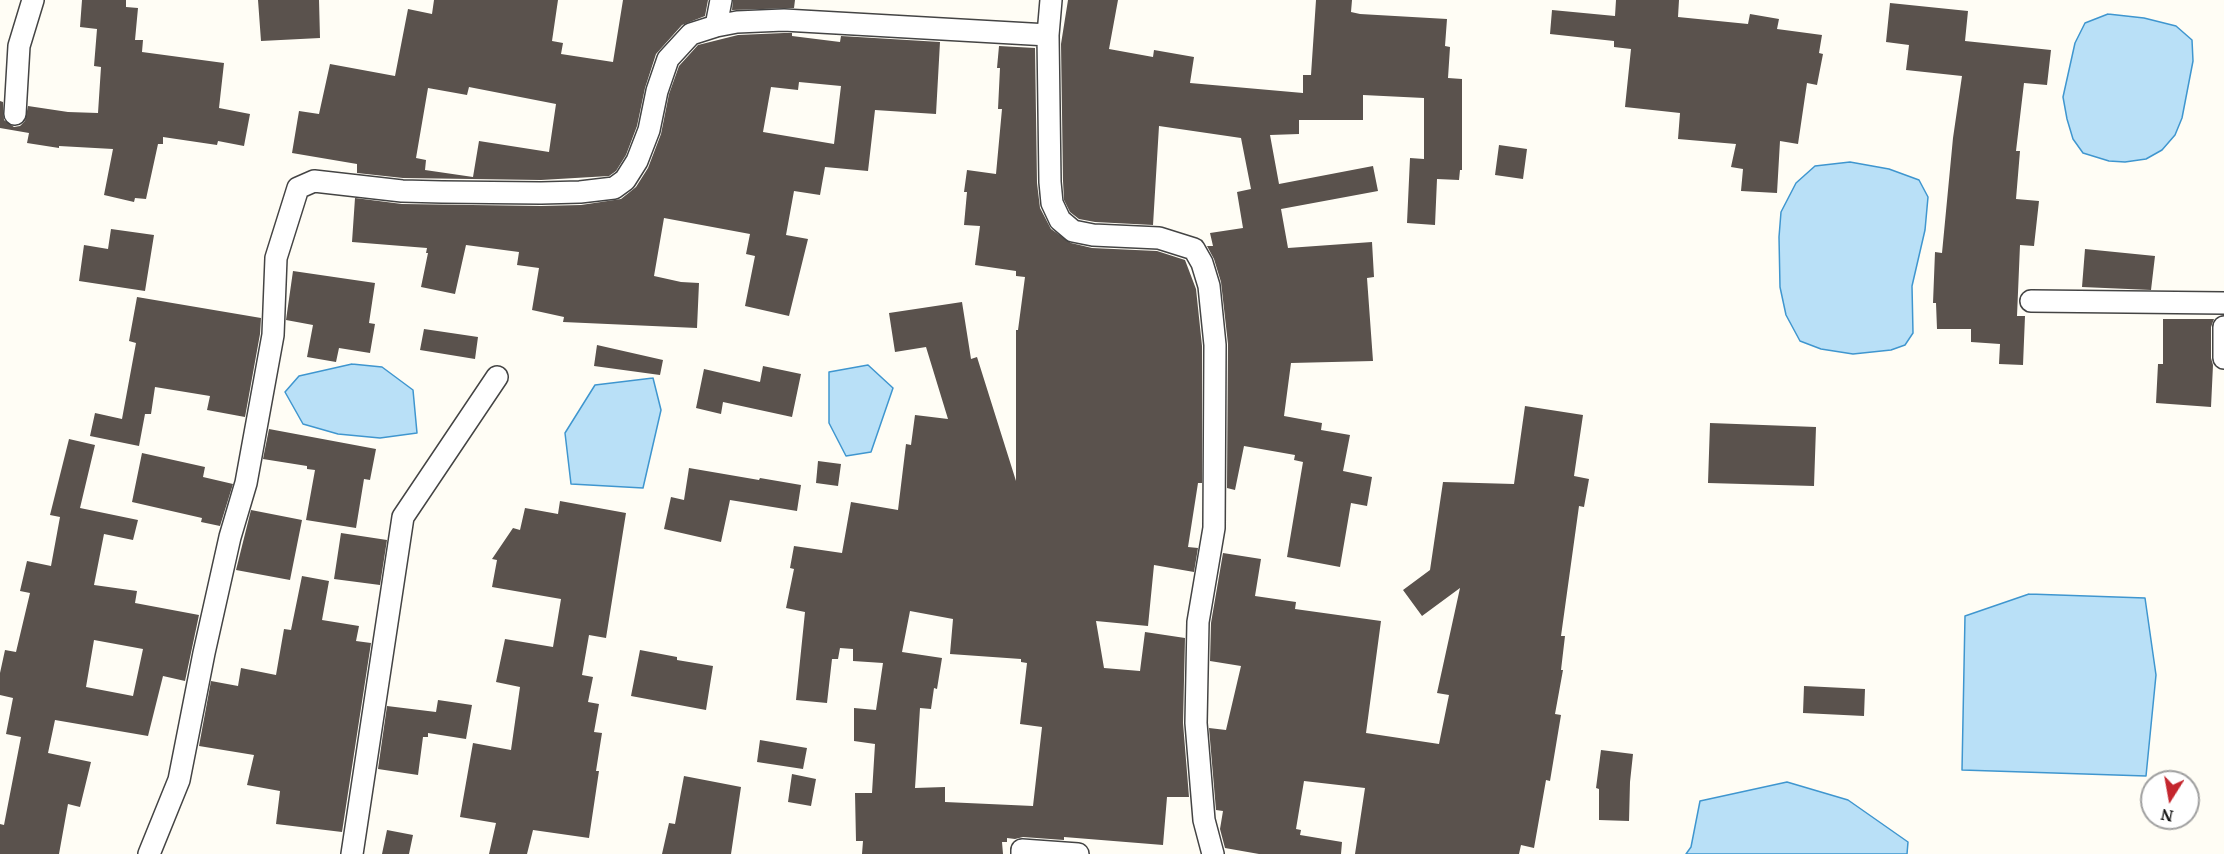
<!DOCTYPE html>
<html>
<head>
<meta charset="utf-8">
<style>
  body { margin:0 }
  #map { position:relative; width:2224px; height:854px; overflow:hidden; background:#fffdf5; font-family:"PT Serif",serif }
  canvas { display:block }
  .north { position:absolute; left:2140px; top:770px; width:60px; height:60px; box-sizing:border-box; background:#fff; border:2px solid #a0a0a0; border-radius:50%; rotate:191deg; font-size:16px; font-weight:700; line-height:24px; text-align:center; color:#111 }
  .north::after { content:''; display:block; margin:auto; width:21px; height:27px; background:#c4262e; clip-path:polygon(50% 0,100% 100%,50% 72%,0 100%) }
</style>
</head>
<body>
<div id="map">
<canvas width="2224" height="854"></canvas>
<div class="north">N</div>
</div>
<script>
const ctx = document.querySelector('canvas').getContext('2d');
ctx.lineJoin = 'round';
function paint(path, color) { ctx.fillStyle = color; ctx.fill(path, 'evenodd'); }
const poly = rows => new Path2D(rows.map(r => 'M' + r).join(''));
function trace(path, color, width, dash) { ctx.strokeStyle = color; ctx.lineWidth = width; ctx.lineCap = dash ? 'butt' : 'round'; ctx.setLineDash(dash || []); ctx.stroke(path); }
const water = poly([
  [2108,14,2144,18,2176,26,2192,40,2193,61,2182,118,2175,135,2162,150,2146,159,2125,162,2109,161,2083,153,2073,139,2067,119,2063,97,2075,43,2085,23,2108,14],
  [1850,162,1889,169,1919,180,1928,197,1925,230,1912,286,1913,333,1905,345,1891,350,1853,354,1821,349,1800,341,1786,315,1780,287,1779,237,1781,212,1796,183,1815,166,1850,162],
  [352,364,382,367,413,390,417,433,380,438,338,434,303,424,285,392,299,376,352,364],
  [868,365,893,388,871,452,846,456,829,423,829,372,868,365],
  [653,378,661,410,643,488,571,484,565,433,595,385,653,378],
  [2029,594,2145,598,2156,675,2146,776,1962,770,1965,616,2029,594],
  [1787,782,1848,800,1908,842,1907,854,1686,854,1691,847,1700,801,1787,782]
]);
paint(water, '#b9e0f7');
trace(water, '#3f96cf', 1.5);
paint(poly([
  [82,0,126,0,126,7,138,8,135,40,143,40,142,52,224,63,219,108,250,114,244,146,218,141,217,145,163,137,163,144,158,144,146,199,135,198,134,202,104,195,113,149,59,146,59,148,27,143,29,133,0,128,0,101,3,102,4,120,14,127,20,126,25,121,28,106,68,112,98,113,101,67,94,66,97,29,80,27],
  [258,0,319,0,320,38,261,41],
  [434,0,558,0,552,41,563,43,561,54,613,62,623,0,708,0,705,16,682,25,656,54,645,88,637,126,626,155,616,171,609,176,541,180,403,178,357,173,357,164,292,153,299,111,319,114,330,64,395,76,408,9,432,14],
  [469,87,556,104,549,152,479,141,473,177,425,170,426,160,416,158,428,88,467,95],
  [733,0,795,0,794,8,732,10],
  [1068,0,1118,0,1109,49,1153,57,1154,50,1194,57,1190,83,1303,93,1303,75,1311,75,1316,0,1352,0,1351,12,1360,14,1447,19,1445,46,1450,47,1448,78,1462,79,1462,170,1460,170,1459,180,1437,179,1435,225,1407,223,1410,158,1424,159,1424,98,1363,95,1363,120,1299,120,1299,134,1270,135,1279,184,1373,166,1378,191,1281,209,1288,248,1372,242,1374,277,1367,278,1373,361,1291,363,1284,416,1322,423,1321,430,1350,435,1343,471,1372,477,1367,506,1351,503,1340,567,1287,557,1303,462,1294,460,1295,455,1244,446,1235,490,1227,488,1228,344,1221,282,1214,259,1207,246,1213,246,1210,233,1243,228,1237,192,1251,189,1241,138,1159,126,1153,225,1095,222,1079,219,1070,212,1064,200,1063,181,1061,44],
  [1616,0,1679,0,1678,17,1748,24,1750,14,1779,19,1777,29,1822,35,1819,53,1823,54,1817,85,1807,83,1798,144,1780,141,1777,193,1741,191,1743,169,1731,167,1736,144,1678,139,1680,113,1625,107,1631,49,1614,47,1614,41,1550,34,1552,10,1615,16],
  [1890,3,1968,11,1965,41,2051,50,2047,85,2024,83,2016,151,2020,151,2016,199,2039,201,2034,246,2020,245,2017,316,2025,316,2023,365,1999,364,2000,344,1971,342,1971,329,1937,329,1936,303,1933,303,1935,252,1942,253,1953,138,1962,76,1906,70,1909,45,1886,42],
  [784,33,792,33,792,36,840,42,841,36,940,42,936,114,875,110,868,171,825,167,820,195,794,191,786,235,808,239,789,316,745,306,755,256,746,254,750,234,664,218,654,276,681,282,699,283,697,328,563,322,564,317,532,310,539,268,517,265,519,252,466,245,455,294,421,287,428,253,426,253,427,248,352,242,355,198,402,204,541,206,581,205,621,199,636,187,648,168,661,134,669,94,679,66,698,45,738,35],
  [799,82,841,86,834,144,763,132,771,87,798,90],
  [999,46,1035,48,1037,183,1040,208,1051,229,1071,243,1092,248,1157,251,1185,260,1196,289,1202,346,1202,483,1198,483,1188,547,1198,548,1194,572,1154,565,1148,626,1096,621,1104,668,1140,671,1145,632,1185,638,1183,723,1189,797,1167,797,1163,845,1064,837,1064,840,1023,837,1015,839,1007,838,1007,842,1002,842,1003,854,862,854,863,841,856,841,855,793,872,793,875,744,854,741,854,708,876,710,883,663,853,661,853,649,840,648,838,659,832,659,827,703,796,700,805,612,786,608,794,569,790,568,794,546,842,553,851,502,898,510,906,444,911,445,915,415,948,419,926,347,895,352,889,313,962,302,971,359,977,357,1016,481,1016,330,1018,330,1025,277,1016,276,1016,271,975,265,980,226,964,225,967,192,964,192,967,170,996,174,1002,109,998,109,1000,68,997,68],
  [910,611,953,619,950,654,1021,659,1021,662,1027,663,1020,724,1042,727,1033,806,945,802,945,787,915,788,920,708,931,709,934,688,937,689,942,658,902,652],
  [1499,145,1527,149,1523,179,1495,175],
  [111,229,154,235,145,291,79,281,84,245,108,249],
  [2085,249,2155,256,2151,290,2082,287],
  [293,271,375,283,369,323,375,324,370,353,339,348,336,362,307,357,313,325,286,320],
  [137,297,261,318,260,334,245,417,207,410,210,396,155,387,151,414,145,414,139,446,90,436,95,413,122,419,136,343,129,341],
  [2163,319,2214,319,2211,327,2211,358,2213,365,2211,407,2156,403,2158,364,2163,364],
  [424,329,478,337,475,359,420,350],
  [597,345,663,360,660,375,594,366],
  [763,366,801,374,792,417,723,402,721,414,696,408,704,369,760,382],
  [1525,406,1583,415,1574,476,1589,479,1584,507,1579,506,1561,636,1565,636,1561,670,1563,670,1555,714,1561,715,1550,781,1546,780,1534,848,1521,845,1519,854,1355,854,1365,788,1304,781,1296,829,1301,830,1300,835,1342,842,1341,854,1259,854,1225,848,1220,829,1223,811,1216,810,1209,728,1226,730,1241,666,1210,661,1211,623,1223,553,1261,559,1255,596,1296,602,1295,609,1381,621,1366,733,1439,744,1449,695,1437,693,1460,588,1422,616,1403,590,1430,570,1443,482,1514,484],
  [1710,423,1816,427,1814,486,1708,483],
  [269,429,376,449,370,480,364,479,356,528,306,520,315,470,307,469,307,466,263,459],
  [69,439,95,445,80,508,138,520,133,540,104,534,94,585,137,591,135,603,199,615,185,681,163,676,148,736,55,720,48,753,91,762,80,807,68,804,59,854,0,854,0,824,4,825,21,737,6,734,13,698,0,695,0,673,5,650,16,652,30,593,20,591,27,561,51,566,60,517,50,515],
  [94,640,143,649,133,696,86,687],
  [142,453,205,467,203,477,233,484,220,526,201,522,202,518,132,502],
  [818,461,841,464,838,486,816,483],
  [689,468,759,480,760,478,801,485,797,511,730,500,721,542,664,529,671,497,684,500],
  [560,501,626,513,606,638,589,635,582,675,593,677,588,702,599,704,594,732,602,733,596,771,599,771,589,838,533,830,527,854,489,854,496,823,460,817,473,743,511,750,520,687,496,682,505,639,553,647,561,599,492,587,497,560,492,559,513,528,520,530,525,508,558,514],
  [251,510,302,520,290,580,236,570],
  [341,533,387,540,380,585,334,579],
  [302,576,329,581,322,620,359,626,356,641,371,643,342,832,276,824,280,791,247,785,254,755,199,746,211,681,238,686,241,668,276,675,284,629,291,630],
  [640,650,677,657,677,660,713,666,706,710,631,696],
  [1804,686,1865,689,1864,716,1803,713],
  [438,700,472,705,466,739,428,733,428,737,423,737,418,775,378,769,387,706,436,712],
  [760,740,807,748,803,769,757,762],
  [1601,750,1633,754,1630,782,1629,821,1599,820,1599,789,1596,788],
  [792,774,816,779,811,806,788,802],
  [684,776,741,787,731,854,662,854,669,823,675,824],
  [387,830,413,835,409,854,382,854]
]), '#5a524d');
const minor = poly([
  [1051,0,1048,35,1050,182,1052,203,1060,220,1073,231,1093,235,1159,238,1194,249,1202,263,1209,286,1215,345,1214,528,1198,622,1196,723,1204,820,1213,854],
  [716,26,721,0],
  [15,114,19,46,33,0],
  [2031,301,2224,303],
  [2224,327,2224,358],
  [149,854,179,780,204,653,230,537,246,483,273,335,276,258,298,188,314,181,402,191,442,192,541,193,580,192,614,188,625,180,637,161,649,130,657,91,668,59,691,34,716,26,737,22,784,20,1048,35],
  [352,854,403,517,497,377],
  [1022,854,1022,850,1078,854]
]);
trace(minor, '#444', 24);
trace(minor, '#fff', 21);
</script>
</body>
</html>
